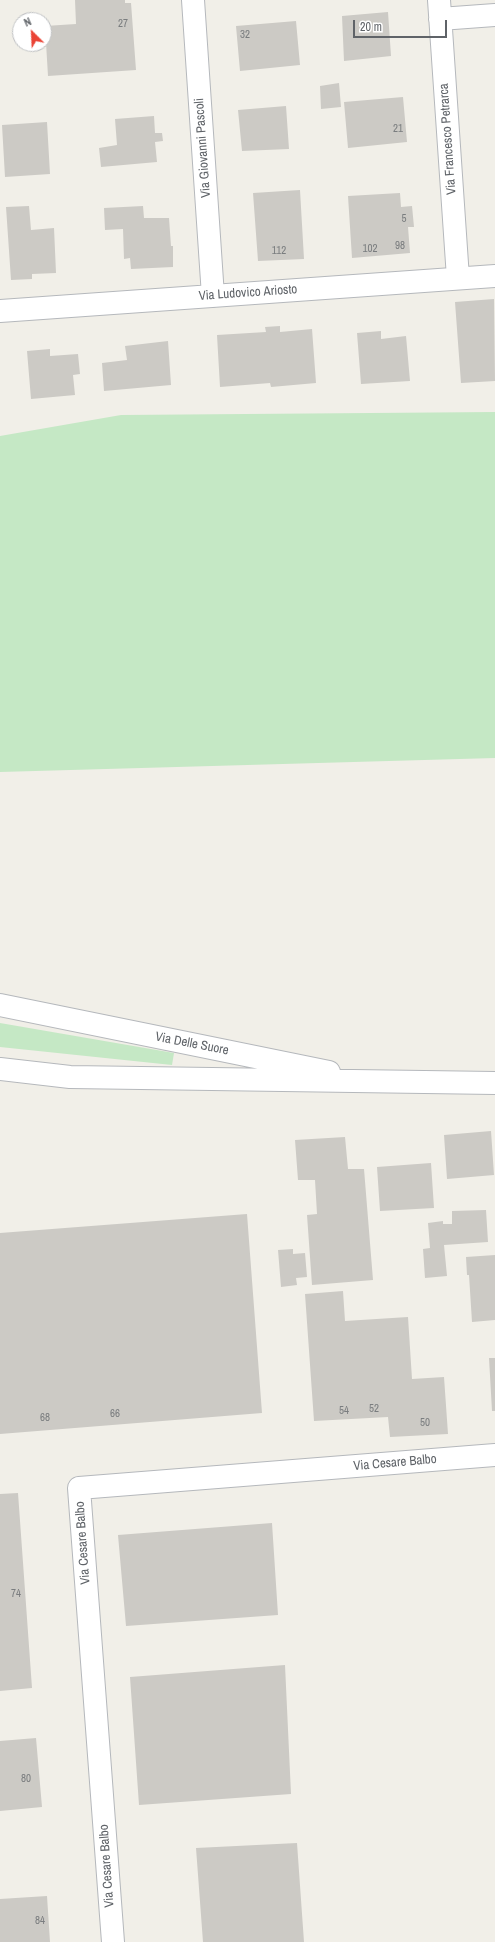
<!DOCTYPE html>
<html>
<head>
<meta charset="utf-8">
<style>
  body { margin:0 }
  #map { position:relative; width:495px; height:1942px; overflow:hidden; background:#f1efe8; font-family:"Archivo Narrow",sans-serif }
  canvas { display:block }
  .north { position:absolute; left:12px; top:12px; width:40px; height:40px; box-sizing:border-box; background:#fff; border:1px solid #bfc1c3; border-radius:50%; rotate:336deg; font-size:11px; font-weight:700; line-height:16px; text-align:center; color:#5f6368 }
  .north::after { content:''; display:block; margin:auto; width:14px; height:18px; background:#ea4335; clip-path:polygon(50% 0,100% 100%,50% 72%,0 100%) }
  .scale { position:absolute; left:353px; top:20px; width:94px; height:18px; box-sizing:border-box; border:2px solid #5f6368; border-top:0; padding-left:5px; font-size:12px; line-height:14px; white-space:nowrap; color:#5f6368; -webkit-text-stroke:3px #fff; paint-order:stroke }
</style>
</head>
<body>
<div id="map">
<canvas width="495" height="1942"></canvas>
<div class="north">N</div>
<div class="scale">20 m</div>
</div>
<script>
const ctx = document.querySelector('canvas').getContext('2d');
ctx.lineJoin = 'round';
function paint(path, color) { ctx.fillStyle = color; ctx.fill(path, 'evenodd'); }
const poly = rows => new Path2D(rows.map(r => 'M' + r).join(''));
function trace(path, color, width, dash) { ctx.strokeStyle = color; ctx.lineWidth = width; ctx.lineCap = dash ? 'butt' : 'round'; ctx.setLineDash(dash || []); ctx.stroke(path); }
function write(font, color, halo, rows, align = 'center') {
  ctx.font = font + ' "Archivo Narrow",sans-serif'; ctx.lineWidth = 3; ctx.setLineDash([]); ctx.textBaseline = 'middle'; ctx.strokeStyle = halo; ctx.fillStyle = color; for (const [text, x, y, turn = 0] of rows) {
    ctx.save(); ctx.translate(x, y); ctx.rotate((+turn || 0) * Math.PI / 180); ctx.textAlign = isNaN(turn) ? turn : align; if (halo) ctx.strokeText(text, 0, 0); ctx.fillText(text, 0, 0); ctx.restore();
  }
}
paint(poly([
  [495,412,495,758,0,772,0,436,121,415],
  [0,1023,174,1053,172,1065,0,1047]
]), '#c5e8c5');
paint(poly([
  [75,0,125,0,125,3,131,3,136,70,48,76,45,26,76,24],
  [388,12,391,56,344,61,342,16],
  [296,21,300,65,240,71,236,26],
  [339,83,341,107,321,109,320,86],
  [403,97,407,142,348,148,344,102],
  [286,106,289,149,242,151,238,110],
  [154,116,155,133,162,133,163,141,155,142,157,162,101,167,99,148,117,145,115,119],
  [47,122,50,174,5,177,2,125],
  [300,190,304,259,258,261,253,193],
  [400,193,401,207,412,206,414,227,408,227,410,253,352,258,348,196],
  [29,206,31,230,54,228,56,273,32,274,32,279,11,280,6,207],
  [143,206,144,218,169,218,171,246,173,246,173,267,131,269,130,258,124,259,123,229,105,230,104,208],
  [494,299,495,381,461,383,455,302],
  [280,326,280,332,312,329,316,383,271,387,270,383,220,387,217,335,266,332,265,327],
  [381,331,381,339,406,336,410,381,361,384,357,333],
  [168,341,171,385,104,391,102,363,127,360,125,346],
  [50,349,50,356,78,354,80,374,73,375,75,395,31,399,27,351],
  [491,1131,494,1175,447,1179,444,1135],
  [345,1137,348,1169,364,1169,373,1280,312,1285,307,1215,317,1214,315,1180,298,1180,295,1140],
  [431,1163,434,1208,380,1211,377,1167],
  [486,1210,488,1242,444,1245,447,1276,425,1278,423,1249,430,1248,428,1223,443,1221,443,1224,452,1224,452,1211],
  [247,1214,262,1413,0,1434,0,1233],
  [293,1249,293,1254,305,1253,307,1277,296,1278,297,1285,281,1287,278,1250],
  [495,1255,495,1320,472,1322,469,1275,467,1275,466,1257],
  [343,1291,345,1321,408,1317,412,1379,444,1377,448,1434,390,1437,388,1417,314,1421,305,1294],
  [489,1358,495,1358,495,1411,492,1411],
  [18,1493,32,1688,0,1691,0,1494],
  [272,1523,278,1615,126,1626,118,1535],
  [285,1665,291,1794,139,1805,130,1677],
  [36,1738,42,1807,0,1811,0,1741],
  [297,1843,304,1942,203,1942,196,1848],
  [47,1896,50,1942,0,1942,0,1899]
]), '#cccac5');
const minor = poly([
  [193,0,213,296],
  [439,0,458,278],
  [440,19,495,15],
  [0,311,495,276],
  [113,1942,79,1488,495,1455]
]);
const tertiary = poly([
  [0,1005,329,1072],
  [0,1069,70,1077,495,1083]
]);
trace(minor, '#b5b8bc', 24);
trace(tertiary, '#b5b8bc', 24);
trace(minor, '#fff', 22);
trace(tertiary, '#fff', 22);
write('11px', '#7a7d7f', null, [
  ["27",123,24],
  ["32",245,35],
  ["21",398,129],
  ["5",404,219],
  ["98",400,246],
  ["102",370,249],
  ["112",279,251],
  ["52",374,1409],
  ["54",344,1411],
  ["66",115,1414],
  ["68",45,1418],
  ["50",425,1423],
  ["74",16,1594],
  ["80",26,1779],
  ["84",40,1921]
]);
write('13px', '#5f6368', '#fff', [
  ["Via Francesco Petrarca",448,139,-94],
  ["Via Giovanni Pascoli",203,148,-94],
  ["Via Ludovico Ariosto",248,293,-4],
  ["Via Delle Suore",192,1044,11],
  ["Via Cesare Balbo",395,1463,-5],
  ["Via Cesare Balbo",83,1543,-94],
  ["Via Cesare Balbo",107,1866,-94]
]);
</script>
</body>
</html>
